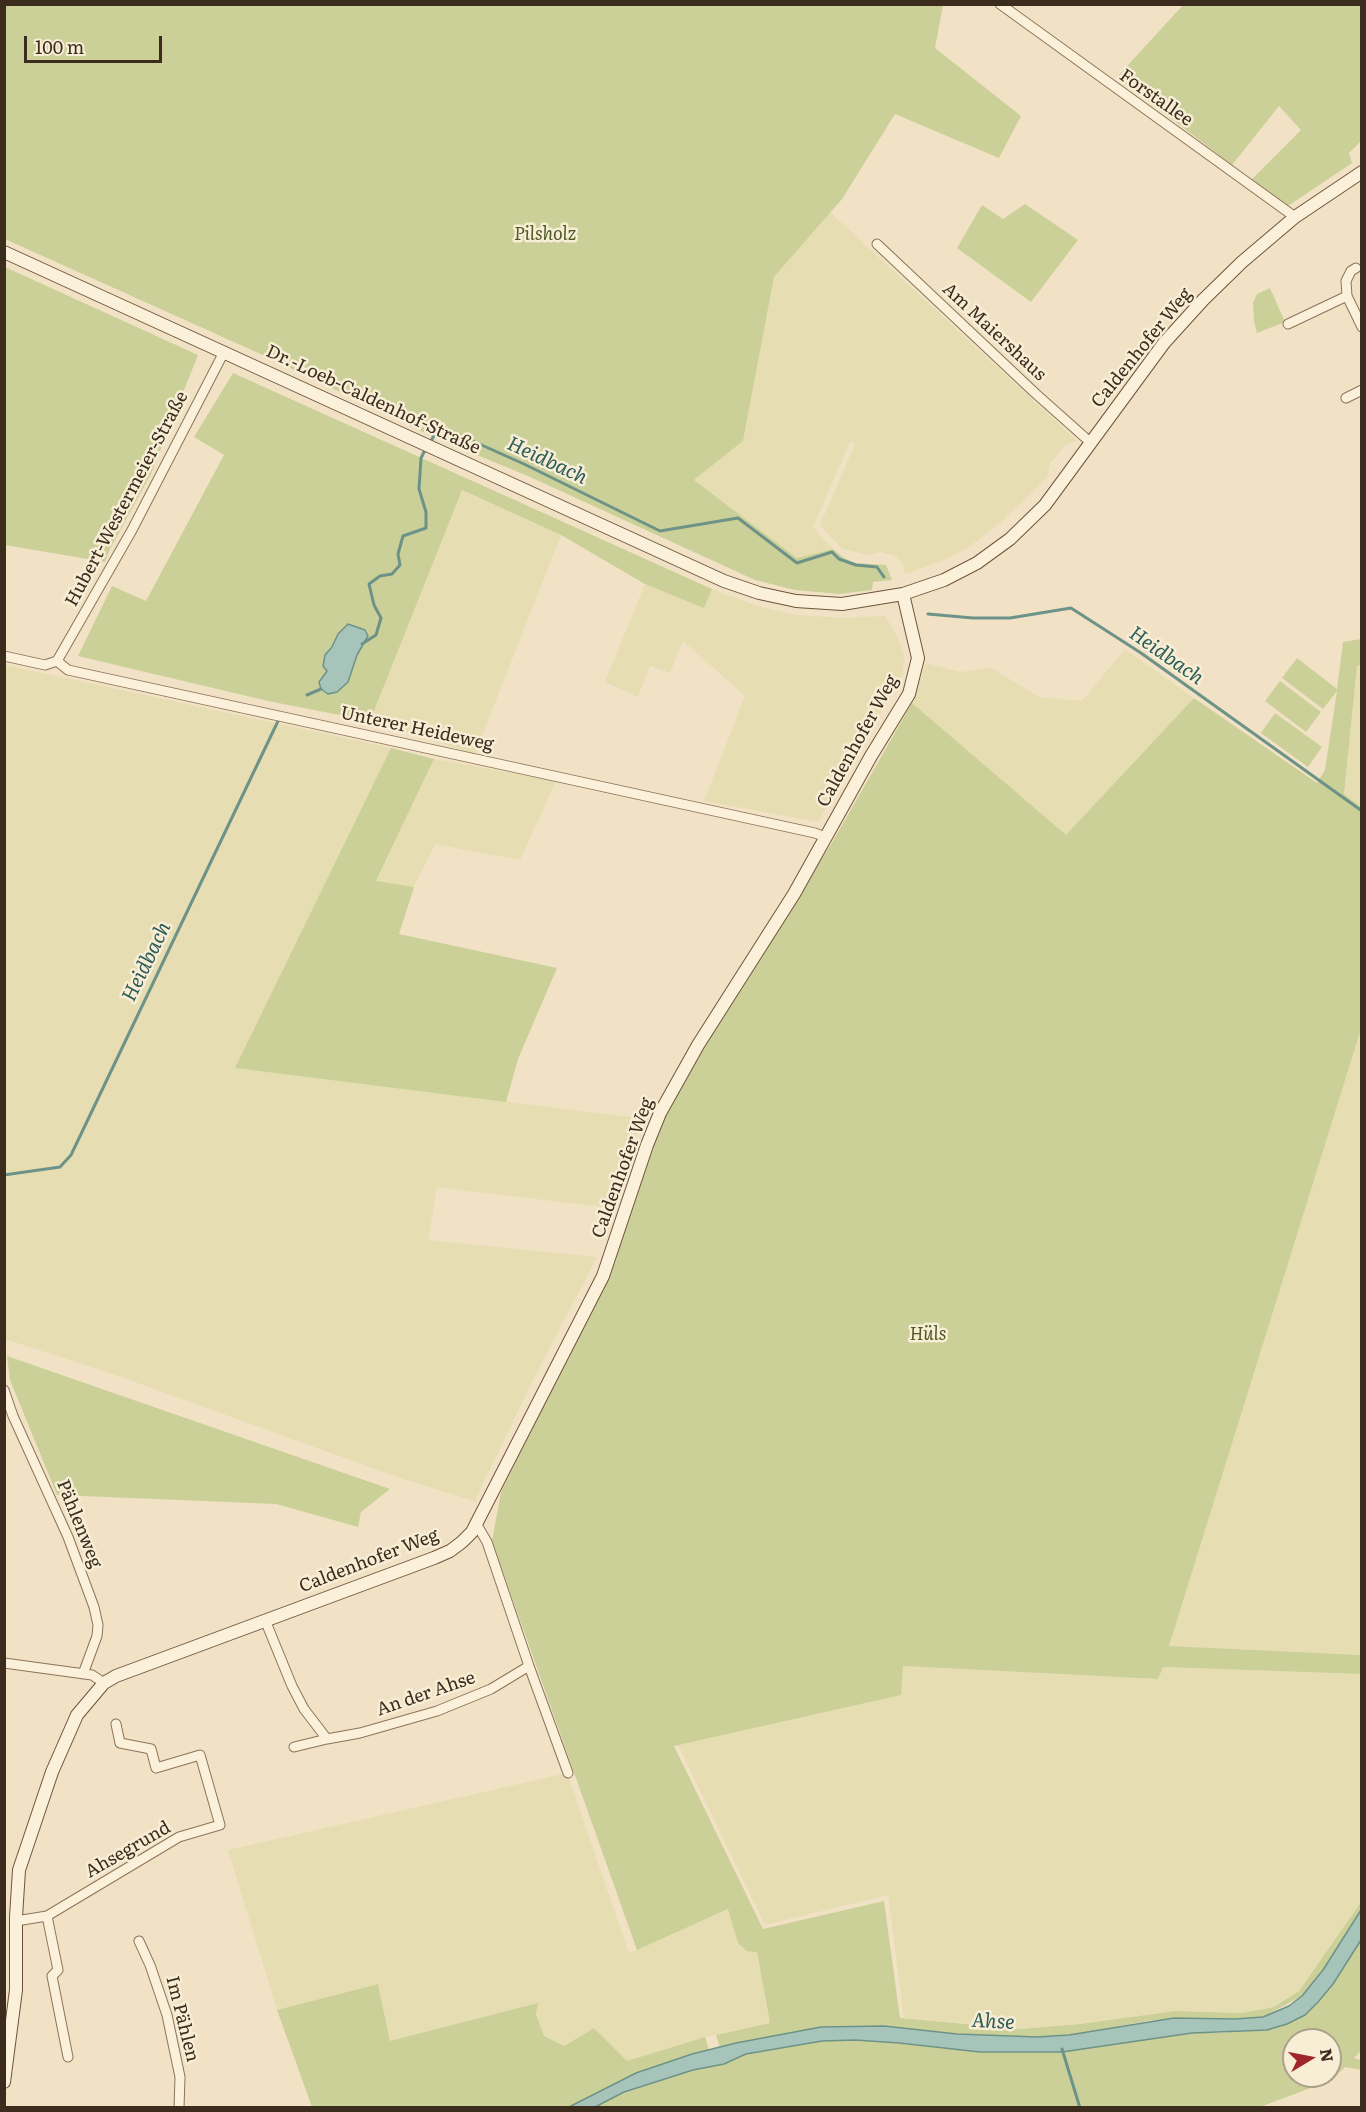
<!DOCTYPE html>
<html>
<head>
<meta charset="utf-8">
<style>
  body { margin:0 }
  #map { position:relative; width:1366px; height:2112px; overflow:hidden; background:#f1e2c5; font-family:Literata,serif }
  canvas { display:block }
  .frame { position:absolute; inset:0; border:6px solid #3c2c1e; pointer-events:none }
  .north { position:absolute; left:1282px; top:2028px; width:60px; height:60px; box-sizing:border-box; background:#f8edd5; border:2px solid #ada08c; border-radius:50%; rotate:80deg; font-size:16px; font-weight:700; line-height:24px; text-align:center; color:#3c2c1e }
  .north::after { content:''; display:block; margin:auto; width:21px; height:27px; background:#a0262b; clip-path:polygon(50% 0,100% 100%,50% 72%,0 100%) }
  .scale { position:absolute; left:24px; top:36px; width:138px; height:27px; box-sizing:border-box; border:3px solid #3c2c1e; border-top:0; padding-left:8px; font-size:18px; line-height:21px; white-space:nowrap; color:#3c2c1e; -webkit-text-stroke:4px #f8edd5; paint-order:stroke }
</style>
</head>
<body>
<div id="map">
<canvas width="1366" height="2112"></canvas>
<div class="frame"></div>
<div class="north">N</div>
<div class="scale">100 m</div>
</div>
<script>
const ctx = document.querySelector('canvas').getContext('2d');
ctx.lineJoin = 'round';
function paint(path, color) { ctx.fillStyle = color; ctx.fill(path, 'evenodd'); }
const poly = rows => new Path2D(rows.map(r => 'M' + r).join(''));
function trace(path, color, width, dash) { ctx.strokeStyle = color; ctx.lineWidth = width; ctx.lineCap = dash ? 'butt' : 'round'; ctx.setLineDash(dash || []); ctx.stroke(path); }
function write(font, color, halo, rows, align = 'center') {
  ctx.font = font + ' Literata,serif'; ctx.lineWidth = 5; ctx.setLineDash([]); ctx.textBaseline = 'middle'; ctx.strokeStyle = halo; ctx.fillStyle = color; for (const [text, x, y, turn = 0] of rows) {
    ctx.save(); ctx.translate(x, y); ctx.rotate((+turn || 0) * Math.PI / 180); ctx.textAlign = isNaN(turn) ? turn : align; if (halo) ctx.strokeText(text, 0, 0); ctx.fillText(text, 0, 0); ctx.restore();
  }
}
paint(poly([
  [830,212,1077,441,1065,445,1050,464,1047,477,998,525,969,547,945,560,905,574,902,563,898,557,881,552,868,555,842,549,820,525,855,444,850,442,813,527,833,549,797,558,694,480,743,441,774,277],
  [461,490,561,535,475,754,370,721],
  [645,584,704,607,712,589,757,606,796,615,842,618,885,616,895,632,904,655,903,674,818,822,704,801,745,696,683,641,670,673,650,666,638,697,605,682],
  [1125,649,1194,698,1066,836,912,703,926,663,961,672,990,667,1039,697,1082,701],
  [5,665,391,748,236,1068,646,1119,640,1127,621,1169,610,1208,437,1187,428,1240,597,1257,533,1380,476,1498,477,1502,397,1477,121,1377,5,1339],
  [1361,665,1361,807,1344,794,1357,666],
  [434,759,556,781,520,860,435,844,414,887,376,882],
  [1361,1029,1361,1655,1169,1646],
  [902,1666,1158,1679,1162,1667,1361,1674,1361,1902,1299,1991,1274,2007,1242,2013,1175,2011,1080,2024,1020,2029,904,2018,888,1895,765,1925,678,1745,901,1695],
  [567,1773,629,1953,729,1909,738,1943,757,1952,770,2023,705,2037,627,2061,594,2028,564,2046,544,2036,536,2014,537,2004,390,2041,378,1984,277,2010,228,1850]
]), '#e7ddb2');
paint(poly([
  [5,4,943,5,935,48,1021,116,999,158,895,114,842,199,774,277,743,441,694,480,797,558,833,549,844,558,855,563,886,565,892,580,873,582,872,590,839,594,795,590,755,580,528,476,431,436,276,361,5,239],
  [1183,5,1361,5,1361,141,1349,153,1352,163,1279,212,1265,200,1251,180,1301,130,1279,106,1232,165,1117,77],
  [1025,204,1078,240,1031,302,957,248,982,205,1003,219],
  [5,267,198,355,151,474,110,549,105,562,5,545],
  [1270,288,1285,322,1257,333,1254,321,1253,303,1257,294],
  [233,373,712,589,704,608,645,584,561,535,462,490,370,721,268,701,78,656,112,586,146,601,224,455,194,437],
  [1361,639,1361,665,1357,666,1344,794,1361,807,1361,1029,1169,1646,1361,1655,1361,1674,1163,1667,1158,1679,903,1666,901,1695,674,1746,763,1929,884,1901,900,2018,1020,2029,1080,2024,1175,2011,1242,2013,1274,2007,1299,1991,1361,1902,1361,1910,1323,1970,1302,1996,1263,2017,1235,2019,1153,2020,1069,2035,1038,2037,957,2034,884,2026,858,2026,720,2048,716,2035,770,2023,757,1952,747,1951,738,1943,728,1909,637,1950,492,1541,501,1492,591,1309,665,1118,701,1049,833,841,912,703,1066,835,1194,698,1317,783,1325,770,1337,691,1323,709,1282,678,1297,658,1337,689,1343,642],
  [1280,681,1321,712,1306,732,1265,701],
  [1275,713,1322,747,1308,767,1261,733],
  [391,748,434,759,376,881,414,887,399,934,557,968,518,1059,506,1102,235,1068],
  [7,1356,390,1489,361,1512,358,1527,276,1504,57,1495,10,1380],
  [1361,1936,1361,2051,1354,2058,1361,2060,1361,2070,1345,2067,1332,2080,1260,2107,593,2108,624,2092,673,2075,746,2054,822,2041,873,2041,980,2052,1031,2052,1192,2033,1222,2033,1285,2024],
  [1294,2040,1330,2040,1330,2076,1294,2076],
  [378,1984,390,2041,538,2003,536,2014,544,2036,564,2046,594,2028,627,2061,705,2037,709,2050,636,2073,569,2107,312,2107,277,2010]
]), '#cbd098');
const water = poly([
  [348,624,365,630,368,636,357,655,348,682,337,692,328,694,321,689,319,682,327,671,323,666,325,655,332,647,338,634,348,624],
  [1361,1910,1361,1940,1333,1984,1318,2002,1305,2015,1287,2024,1267,2030,1192,2033,1062,2052,980,2052,899,2043,855,2040,822,2041,746,2054,724,2064,693,2070,624,2092,595,2107,569,2107,636,2073,692,2054,736,2043,821,2027,884,2026,957,2034,1037,2037,1069,2035,1174,2018,1235,2019,1263,2017,1289,2006,1302,1996,1323,1970,1361,1910]
]);
paint(water, '#a7c4ba');
trace(water, '#6d9388', 1.5);
trace(poly([
  [430,443,439,426,524,464,660,531,738,518,797,563,832,552,839,559,856,565,877,567,884,577],
  [928,614,973,618,1010,618,1071,608,1141,653,1362,811],
  [362,644,376,635,381,618,374,605,369,584,380,576,392,574,400,565,398,554,403,536,426,528,426,512,419,489,421,458,426,448],
  [307,695,321,689],
  [4,1175,60,1167,71,1155,279,719],
  [1062,2049,1080,2108]
]), '#6d9388', 3);
const street = poly([
  [1000,4,1295,217],
  [877,244,1035,393,1090,442],
  [1356,268,1351,271,1346,281,1347,296,1362,327],
  [1288,324,1347,296],
  [1346,398,1362,390],
  [4,656,45,665,57,661],
  [57,661,68,670,815,833,825,837],
  [57,661,132,530,224,352],
  [4,1390,13,1416,68,1537,94,1607,98,1625,97,1636,83,1674],
  [477,1525,487,1542,529,1666,568,1773],
  [265,1620,292,1686,304,1709,327,1739,360,1733,437,1711,491,1689,529,1666],
  [4,1663,92,1675,104,1683],
  [294,1747,327,1739],
  [47,1916,58,1970,52,1976,68,2057],
  [16,1921,47,1916,179,1837,220,1825,200,1755,156,1768,151,1749,120,1743,116,1724],
  [139,1941,150,1965,167,2015,180,2077,179,2108]
]);
const secondary = poly([
  [4,252,724,581,759,593,796,601,842,604,903,594,944,580,977,563,1010,539,1045,505,1164,343,1203,300,1242,262,1295,217,1362,172],
  [4,2082,16,1990,16,1917,19,1870,52,1772,77,1715,104,1683,116,1676,434,1558,450,1551,462,1542,472,1532,603,1276,647,1145,660,1113,698,1045,794,894,871,756,909,694,918,658,903,594]
]);
trace(street, '#8d735a', 11);
trace(secondary, '#6f543d', 14);
trace(street, '#fbf0d9', 9);
trace(secondary, '#fbf0d9', 12);
write('18px', '#3c2c1e', '#f8edd5', [
  ["Forstallee",1156,98,35],
  ["Am Maiershaus",994,332,43],
  ["Caldenhofer Weg",1142,348,-51],
  ["Dr.-Loeb-Caldenhof-Straße",373,400,25],
  ["Hubert-Westermeier-Straße",127,499,-62],
  ["Unterer Heideweg",417,729,12],
  ["Caldenhofer Weg",858,741,-61],
  ["Caldenhofer Weg",623,1168,-70],
  ["Pählenweg",79,1524,68],
  ["Caldenhofer Weg",369,1561,-21],
  ["An der Ahse",426,1694,-19],
  ["Ahsegrund",128,1850,-30],
  ["Im Pählen",182,2019,76]
]);
write('italic 18px', '#4e5a24', '#f8edd5', [
  ["Pilsholz",545,235],
  ["Hüls",928,1335]
]);
write('italic 20px', '#2d5d58', '#f8edd5', [
  ["Heidbach",547,461,25],
  ["Heidbach",1166,656,35],
  ["Heidbach",147,962,-64],
  ["Ahse",993,2022,3]
]);
</script>
</body>
</html>
